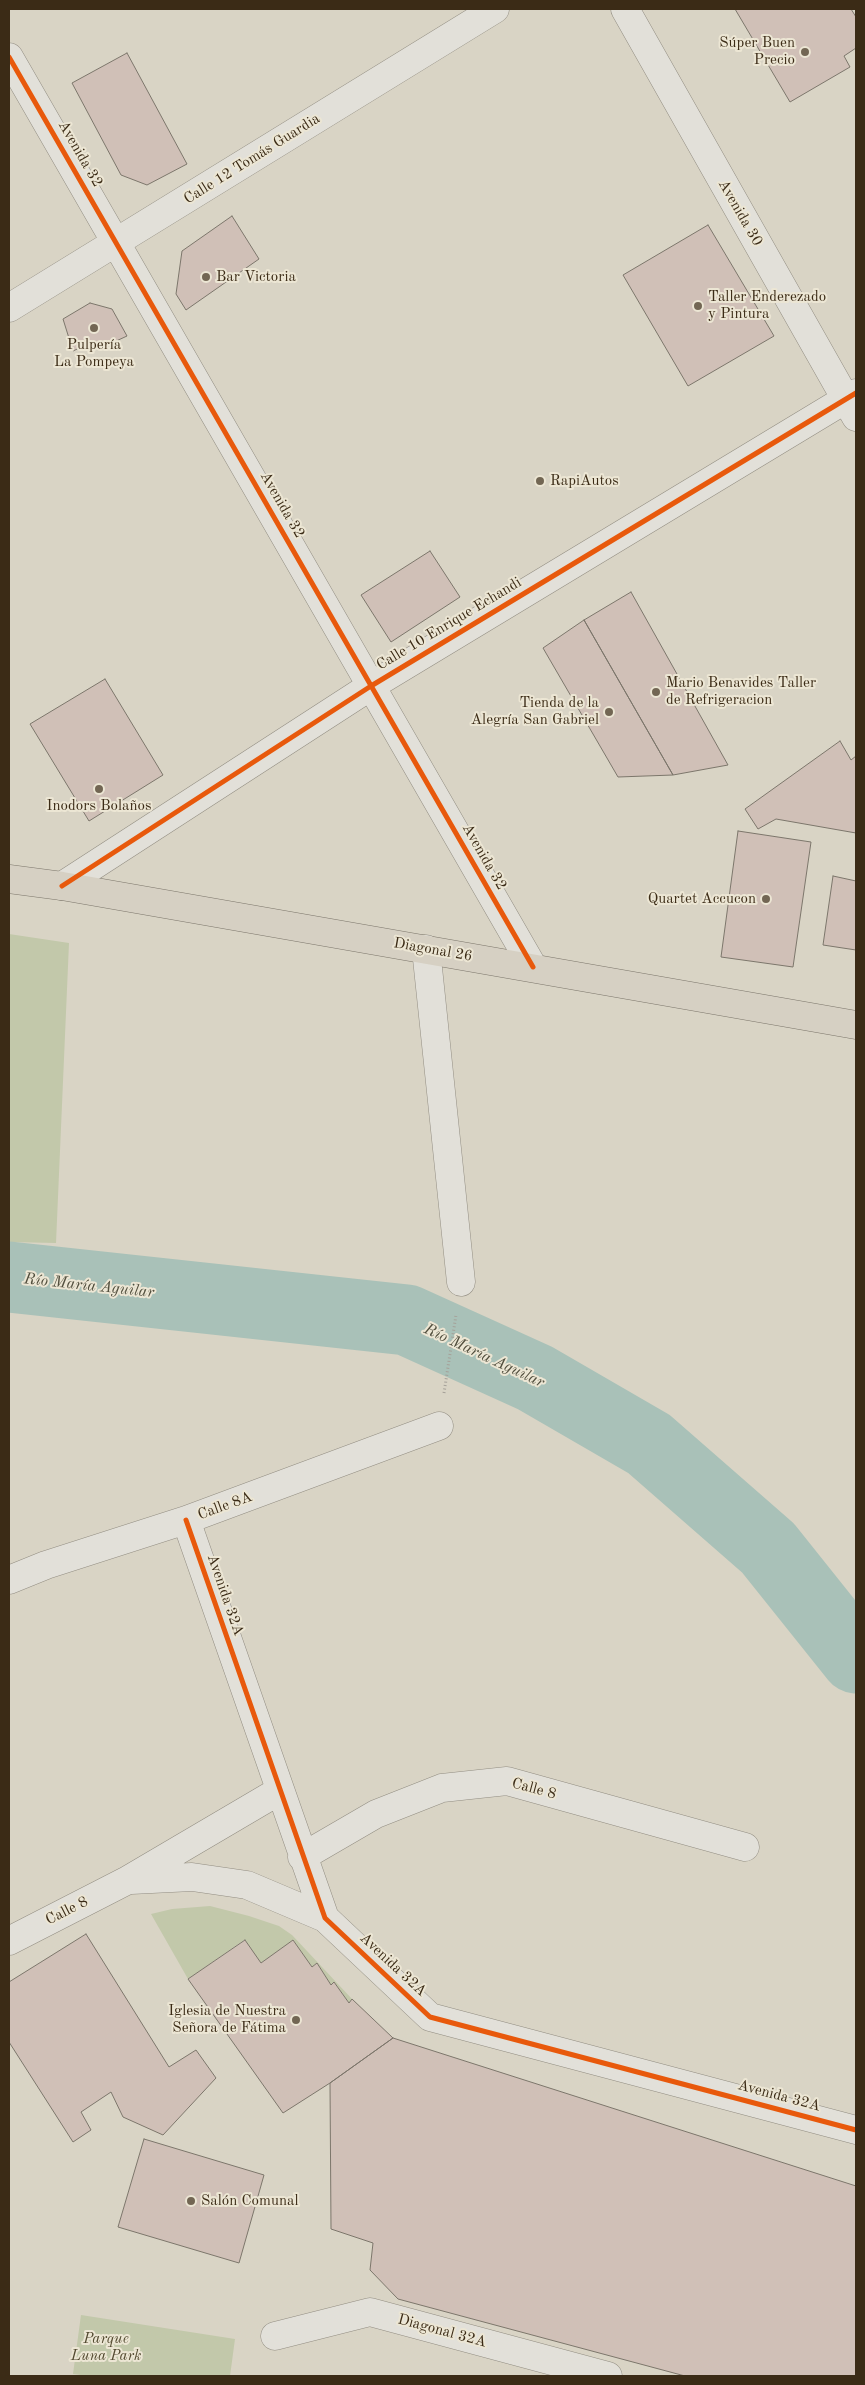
<!DOCTYPE html>
<html>
<head>
<meta charset="utf-8">
<style>
  body { margin:0 }
  #map { position:relative; width:865px; height:2385px; overflow:hidden; background:#d9d4c5; font-family:"Old Standard TT",serif }
  canvas { display:block }
  .frame { position:absolute; inset:0; border:10px solid #3b2b16; pointer-events:none }
</style>
</head>
<body>
<div id="map">
<canvas width="865" height="2385"></canvas>
<div class="frame"></div>
</div>
<script>
const ctx = document.querySelector('canvas').getContext('2d');
ctx.lineJoin = 'round';
function paint(path, color) { ctx.fillStyle = color; ctx.fill(path, 'evenodd'); }
const poly = rows => new Path2D(rows.map(r => 'M' + r).join(''));
function trace(path, color, width, dash) { ctx.strokeStyle = color; ctx.lineWidth = width; ctx.lineCap = dash ? 'butt' : 'round'; ctx.setLineDash(dash || []); ctx.stroke(path); }
function write(font, color, halo, rows, align = 'center') {
  ctx.font = font + ' "Old Standard TT",serif'; ctx.lineWidth = 4; ctx.setLineDash([]); ctx.textBaseline = 'middle'; ctx.strokeStyle = halo; ctx.fillStyle = color; for (const [text, x, y, turn = 0] of rows) {
    ctx.save(); ctx.translate(x, y); ctx.rotate((+turn || 0) * Math.PI / 180); ctx.textAlign = isNaN(turn) ? turn : align; if (halo) ctx.strokeText(text, 0, 0); ctx.fillText(text, 0, 0); ctx.restore();
  }
}
paint(poly([
  [9,934,69,943,56,1243,9,1242],
  [210,1906,249,1916,279,1926,292,1935,352,1999,349,2003,334,1982,331,1985,317,1963,312,1967,293,1940,261,1963,244,1940,188,1979,151,1914,172,1909],
  [81,2315,235,2339,230,2376,88,2376,73,2374]
]), '#c2c8aa');
trace(poly([
  [9,1277,407,1320,535,1378,649,1444,768,1548,856,1658]
]), '#a9c1b8', 71);
const building = poly([
  [735,9,851,9,856,17,856,48,844,56,850,67,790,102,735,9],
  [127,53,187,164,147,185,121,175,72,83,127,53],
  [232,216,259,259,186,310,176,294,182,251,232,216],
  [708,225,774,336,688,386,623,275,708,225],
  [90,303,112,309,127,336,101,348,90,343,73,351,63,319,90,303],
  [430,551,460,597,391,642,361,595,430,551],
  [631,592,728,765,673,775,584,620,631,592],
  [584,620,673,775,618,777,543,648,584,620],
  [105,679,163,775,89,821,30,724,105,679],
  [840,741,851,760,856,756,856,833,776,819,758,829,745,809,840,741],
  [738,831,811,842,793,967,721,957,738,831],
  [833,876,856,881,856,950,823,945,833,876],
  [86,1934,169,2067,196,2050,216,2078,163,2135,123,2117,111,2092,81,2112,91,2130,73,2142,9,2042,9,1982,86,1934],
  [245,1940,261,1963,293,1940,312,1967,317,1963,331,1985,334,1982,349,2003,352,1999,393,2038,330,2083,283,2113,188,1979,245,1940],
  [393,2038,856,2186,856,2376,685,2376,398,2299,370,2270,373,2243,331,2229,330,2083,393,2038],
  [144,2139,264,2175,239,2263,118,2227,144,2139]
]);
paint(building, '#d0c0b7');
trace(building, '#7c766b', 1);
const minor = poly([
  [625,9,856,417],
  [9,57,533,967],
  [9,308,495,9],
  [62,886,371,686,856,393],
  [426,949,461,1282],
  [186,1520,325,1918,430,2017,856,2130],
  [9,1580,46,1565,186,1520,439,1426],
  [302,1857,376,1814,442,1788,507,1781,745,1847],
  [131,1880,192,1877,247,1885,325,1918],
  [9,1941,126,1881,279,1791],
  [275,2336,370,2312,608,2376]
]);
const major = poly([
  [9,879,62,886,856,1025]
]);
trace(minor, '#928d82', 29);
trace(major, '#7c766b', 29);
trace(poly([
  [444,1393,456,1315]
]), '#a5a199', 3, [1, 2.5]);
trace(minor, '#e2e0d9', 28);
trace(major, '#d6d0c3', 28);
trace(poly([
  [9,57,533,967],
  [62,886,371,686,856,393],
  [186,1520,325,1918,430,2017,856,2130]
]), '#e8590c', 5);
for (const [x, y, r, color] of [
  [805,52,5,"#726653"],
  [206,277,5,"#726653"],
  [698,306,5,"#726653"],
  [94,328,5,"#726653"],
  [540,481,5,"#726653"],
  [656,692,5,"#726653"],
  [609,712,5,"#726653"],
  [99,789,5,"#726653"],
  [766,899,5,"#726653"],
  [296,2020,5,"#726653"],
  [191,2201,5,"#726653"]
]) { const dot = new Path2D(); dot.arc(x, y, r, 0, 2 * Math.PI); ctx.fillStyle = color; ctx.fill(dot); trace(dot, '#ece6d4', 2); }
write('15px', '#3b2b16', '#ece6d4', [
  ["Súper Buen",795,43,"right"],
  ["Precio",795,60,"right"],
  ["Bar Victoria",216,277],
  ["Taller Enderezado",708,297],
  ["y Pintura",708,314],
  ["Pulpería",94,345,"center"],
  ["La Pompeya",94,362,"center"],
  ["RapiAutos",550,481],
  ["Mario Benavides Taller",666,683],
  ["de Refrigeracion",666,700],
  ["Tienda de la",599,703,"right"],
  ["Alegría San Gabriel",599,720,"right"],
  ["Inodors Bolaños",99,806,"center"],
  ["Quartet Accucon",756,899,"right"],
  ["Iglesia de Nuestra",286,2011,"right"],
  ["Señora de Fátima",286,2028,"right"],
  ["Salón Comunal",201,2201]
], 'left');
write('15px', '#3b2b16', '#ece6d4', [
  ["Avenida 32",80,154,60],
  ["Calle 12 Tomás Guardia",252,159,-32],
  ["Avenida 30",740,213,60],
  ["Avenida 32",282,505,60],
  ["Calle 10 Enrique Echandi",449,624,-31],
  ["Avenida 32",484,857,60],
  ["Diagonal 26",433,950,10],
  ["Calle 8A",225,1506,-20],
  ["Avenida 32A",225,1595,71],
  ["Calle 8",534,1789,15],
  ["Calle 8",67,1911,-27],
  ["Avenida 32A",393,1965,43],
  ["Avenida 32A",779,2096,15],
  ["Diagonal 32A",442,2331,15]
]);
write('italic 15px', '#52492f', '#ece6d4', [
  ["Parque",106,2339],
  ["Luna Park",106,2356]
]);
write('italic 16px', '#514e3d', '#ece6d4', [
  ["Río María Aguilar",89,1286,6],
  ["Río María Aguilar",484,1356,25]
]);
</script>
</body>
</html>
